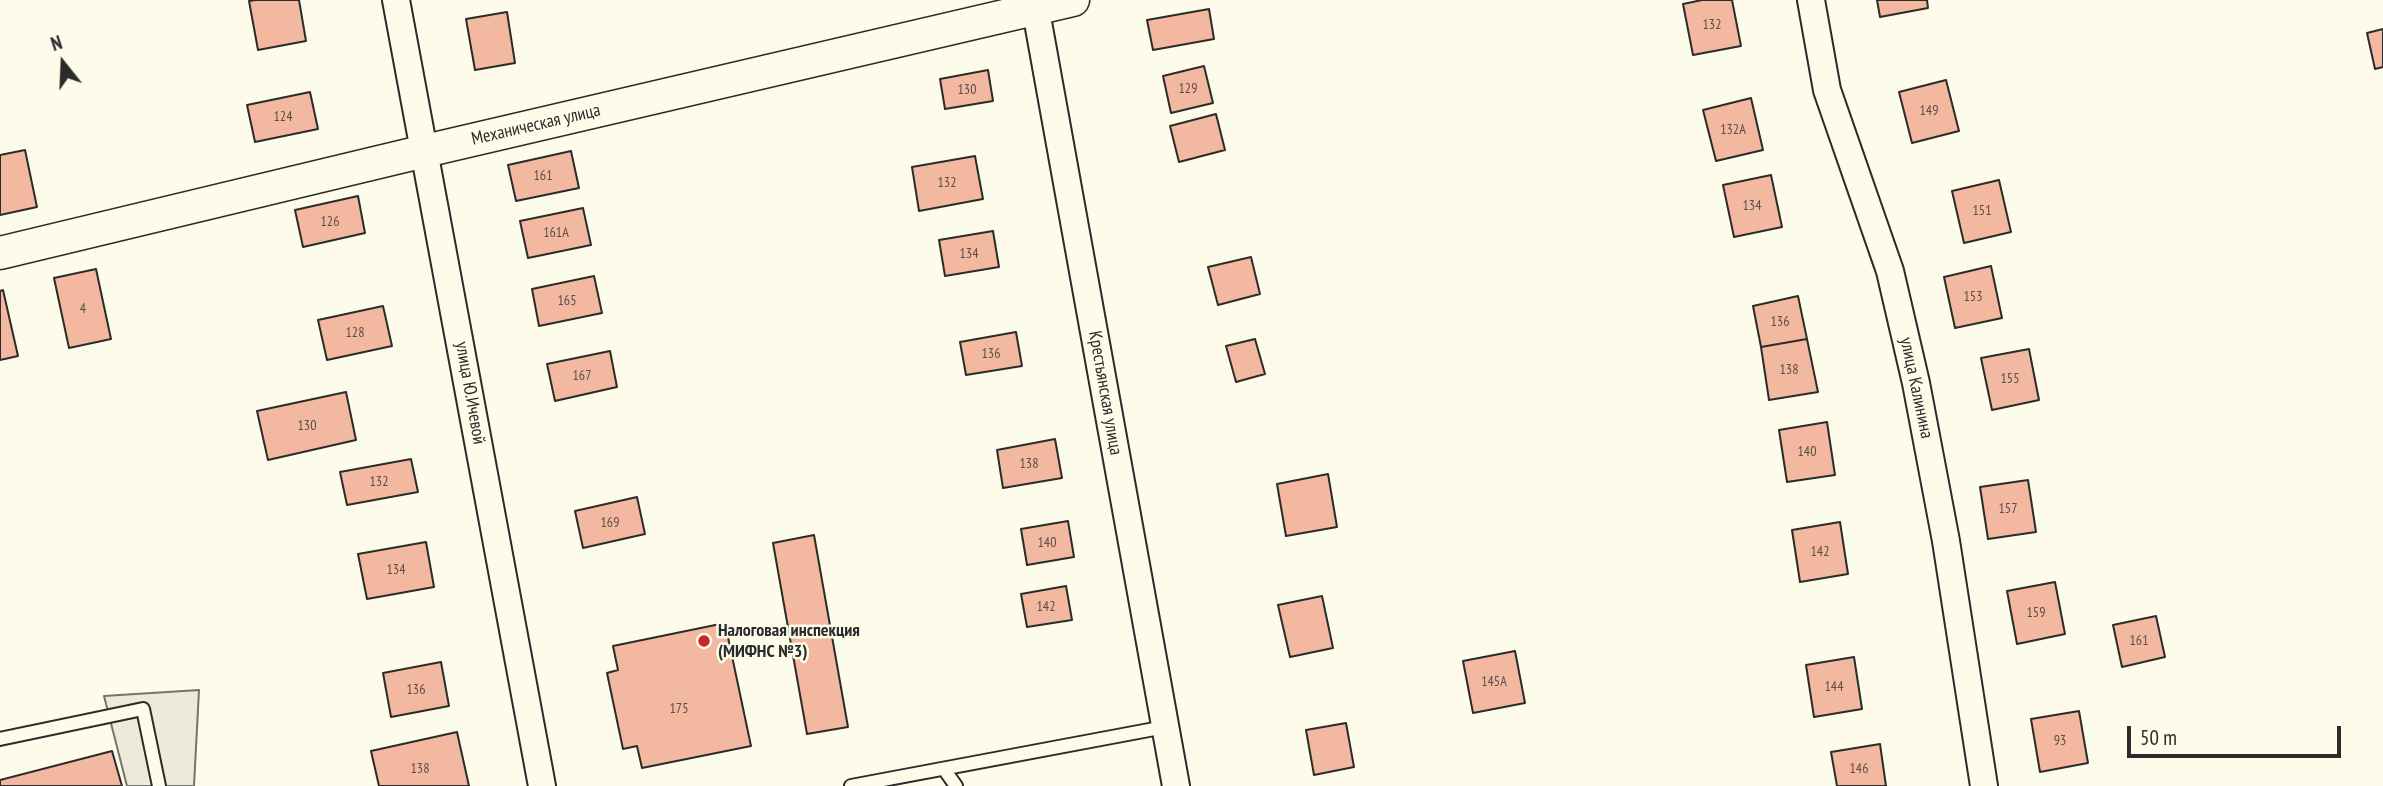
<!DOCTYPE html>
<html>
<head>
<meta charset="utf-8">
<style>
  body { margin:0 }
  #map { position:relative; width:2383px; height:786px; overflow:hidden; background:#fdfbea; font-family:"PT Sans Narrow",sans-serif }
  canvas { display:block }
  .north { position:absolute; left:28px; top:28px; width:70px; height:70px; -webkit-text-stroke:5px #fdfbea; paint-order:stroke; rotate:342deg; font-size:19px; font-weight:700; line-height:28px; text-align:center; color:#2b2b2b }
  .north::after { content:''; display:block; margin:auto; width:24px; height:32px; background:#2b2b2b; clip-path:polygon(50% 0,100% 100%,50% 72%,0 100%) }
  .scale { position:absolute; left:2127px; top:726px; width:214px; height:32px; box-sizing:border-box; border:4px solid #2b2b2b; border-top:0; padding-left:9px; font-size:21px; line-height:24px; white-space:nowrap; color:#2b2b2b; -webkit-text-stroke:5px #fdfbea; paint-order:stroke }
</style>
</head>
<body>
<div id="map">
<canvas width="2383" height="786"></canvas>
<div class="north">N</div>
<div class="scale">50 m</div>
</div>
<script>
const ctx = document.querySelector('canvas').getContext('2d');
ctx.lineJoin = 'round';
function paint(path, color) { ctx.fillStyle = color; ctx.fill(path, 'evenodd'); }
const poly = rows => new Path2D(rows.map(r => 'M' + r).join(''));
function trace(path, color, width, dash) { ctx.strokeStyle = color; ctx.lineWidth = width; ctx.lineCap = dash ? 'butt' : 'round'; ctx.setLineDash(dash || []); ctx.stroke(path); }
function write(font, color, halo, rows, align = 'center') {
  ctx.font = font + ' "PT Sans Narrow",sans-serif'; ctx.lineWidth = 5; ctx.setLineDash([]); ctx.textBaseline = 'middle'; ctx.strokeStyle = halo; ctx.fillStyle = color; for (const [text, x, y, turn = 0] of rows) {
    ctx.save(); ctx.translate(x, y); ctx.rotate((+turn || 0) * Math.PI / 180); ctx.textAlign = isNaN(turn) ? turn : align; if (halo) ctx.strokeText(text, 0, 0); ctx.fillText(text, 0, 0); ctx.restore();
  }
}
const parking = poly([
  [199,690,194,786,127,786,104,696,199,690]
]);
paint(parking, '#eceadb');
trace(parking, '#74746e', 2);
const building = poly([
  [255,0,299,0,306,41,258,50,249,1,255,0],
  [1702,0,1732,0,1741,46,1693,55,1683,4,1702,0],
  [1877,0,1927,0,1928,8,1880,17,1877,0],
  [1209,9,1214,39,1153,50,1147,20,1209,9],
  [507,12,515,63,475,70,466,19,507,12],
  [2383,29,2383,67,2375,69,2367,33,2383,29],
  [1204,66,1213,103,1171,113,1163,76,1204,66],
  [988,70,993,101,945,109,940,79,988,70],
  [1946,80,1959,131,1912,143,1899,92,1946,80],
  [310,92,318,129,255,142,247,105,310,92],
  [1751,98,1763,150,1716,161,1703,110,1751,98],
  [1216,114,1225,150,1179,162,1170,126,1216,114],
  [25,150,37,207,0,215,0,155,25,150],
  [571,151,579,188,516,201,508,165,571,151],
  [975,156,983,199,919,211,912,167,975,156],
  [1771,175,1782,227,1734,237,1723,185,1771,175],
  [1999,180,2011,232,1964,243,1952,191,1999,180],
  [358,196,365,233,303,247,295,210,358,196],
  [583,208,591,245,528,258,520,221,583,208],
  [993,231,999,267,945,276,939,240,993,231],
  [1251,257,1260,294,1218,305,1208,267,1251,257],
  [1991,266,2002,318,1955,328,1944,277,1991,266],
  [96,269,111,339,69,348,54,278,96,269],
  [594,276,602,313,539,326,532,289,594,276],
  [3,290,18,356,0,360,0,291,3,290],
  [1798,296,1807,339,1761,347,1753,306,1798,296],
  [383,306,392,346,327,360,318,320,383,306],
  [1016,332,1022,366,966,375,960,342,1016,332],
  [1255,339,1265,374,1236,382,1226,346,1255,339],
  [1807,339,1818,392,1769,400,1761,347,1807,339],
  [2029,349,2039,400,1992,410,1981,358,2029,349],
  [610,351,617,387,555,401,547,364,610,351],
  [346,392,356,440,268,460,257,411,346,392],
  [1827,422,1835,475,1787,482,1779,430,1827,422],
  [1055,439,1062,478,1003,488,997,450,1055,439],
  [411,459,418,492,347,505,340,472,411,459],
  [1328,474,1337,527,1286,536,1277,484,1328,474],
  [2028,480,2036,532,1988,539,1980,487,2028,480],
  [637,497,645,534,583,548,575,511,637,497],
  [1068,521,1074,557,1027,565,1021,529,1068,521],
  [1840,522,1848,574,1800,582,1792,530,1840,522],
  [814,535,848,727,807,734,773,543,814,535],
  [426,542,434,587,367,599,358,554,426,542],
  [2055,582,2065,634,2017,644,2007,591,2055,582],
  [1066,586,1072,620,1027,627,1021,594,1066,586],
  [1322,596,1333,648,1290,657,1278,605,1322,596],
  [2156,616,2165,657,2122,667,2113,625,2156,616],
  [725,623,751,746,642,768,637,746,623,749,607,673,618,670,613,646,725,623],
  [1515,651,1525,703,1473,713,1463,661,1515,651],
  [1854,657,1862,709,1814,717,1806,665,1854,657],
  [441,662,449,706,391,717,383,673,441,662],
  [2079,711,2088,763,2040,772,2031,719,2079,711],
  [1346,723,1354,767,1314,775,1306,730,1346,723],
  [457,732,469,786,379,786,371,751,457,732],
  [1880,744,1886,786,1837,786,1831,752,1880,744],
  [112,751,122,786,0,786,0,780,112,751]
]);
paint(building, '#f2b8a0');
trace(building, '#2b2b2b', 2);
const service = poly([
  [0,739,143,709,159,786],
  [944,769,956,786],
  [851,786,1165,727]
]);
const minor = poly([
  [396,0,542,786],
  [1034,0,1176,786],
  [1811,0,1827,90,1890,271,1916,383,1946,541,1984,786]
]);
const tertiary = poly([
  [0,253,425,151,1073,0]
]);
trace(service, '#2b2b2b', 16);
trace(minor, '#2b2b2b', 30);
trace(tertiary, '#2b2b2b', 35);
trace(service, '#fdfbea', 12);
trace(minor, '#fdfbea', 26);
trace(tertiary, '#fdfbea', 32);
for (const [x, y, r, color] of [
  [704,641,7,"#c62828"]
]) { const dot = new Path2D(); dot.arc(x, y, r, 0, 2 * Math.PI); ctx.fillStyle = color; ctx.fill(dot); trace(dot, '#fdfbea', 2.5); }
write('14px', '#5d4e48', null, [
  ["132",1712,25],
  ["129",1188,89],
  ["130",967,90],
  ["149",1929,111],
  ["124",283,117],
  ["132А",1733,130],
  ["161",543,176],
  ["132",947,183],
  ["134",1752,206],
  ["151",1982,211],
  ["126",330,222],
  ["161А",556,233],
  ["134",969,254],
  ["153",1973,297],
  ["165",567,301],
  ["4",83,309],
  ["136",1780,322],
  ["128",355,333],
  ["136",991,354],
  ["138",1789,370],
  ["167",582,376],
  ["155",2010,379],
  ["130",307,426],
  ["140",1807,452],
  ["138",1029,464],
  ["132",379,482],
  ["157",2008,509],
  ["169",610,523],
  ["140",1047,543],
  ["142",1820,552],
  ["134",396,570],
  ["142",1046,607],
  ["159",2036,613],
  ["161",2139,641],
  ["145А",1494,682],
  ["144",1834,687],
  ["136",416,690],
  ["175",679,709],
  ["93",2060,741],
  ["138",420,769],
  ["146",1859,769]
]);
write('18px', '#2b2b2b', '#fdfbea', [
  ["Механическая улица",536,125,-13],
  ["улица Калинина",1916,388,78],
  ["улица Ю.Ичевой",470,393,80],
  ["Крестьянская улица",1105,393,80]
]);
write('bold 18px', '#2b2b2b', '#fdfbea', [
  ["Налоговая инспекция",718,631],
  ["(МИФНС №3)",718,652]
], 'left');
</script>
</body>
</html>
